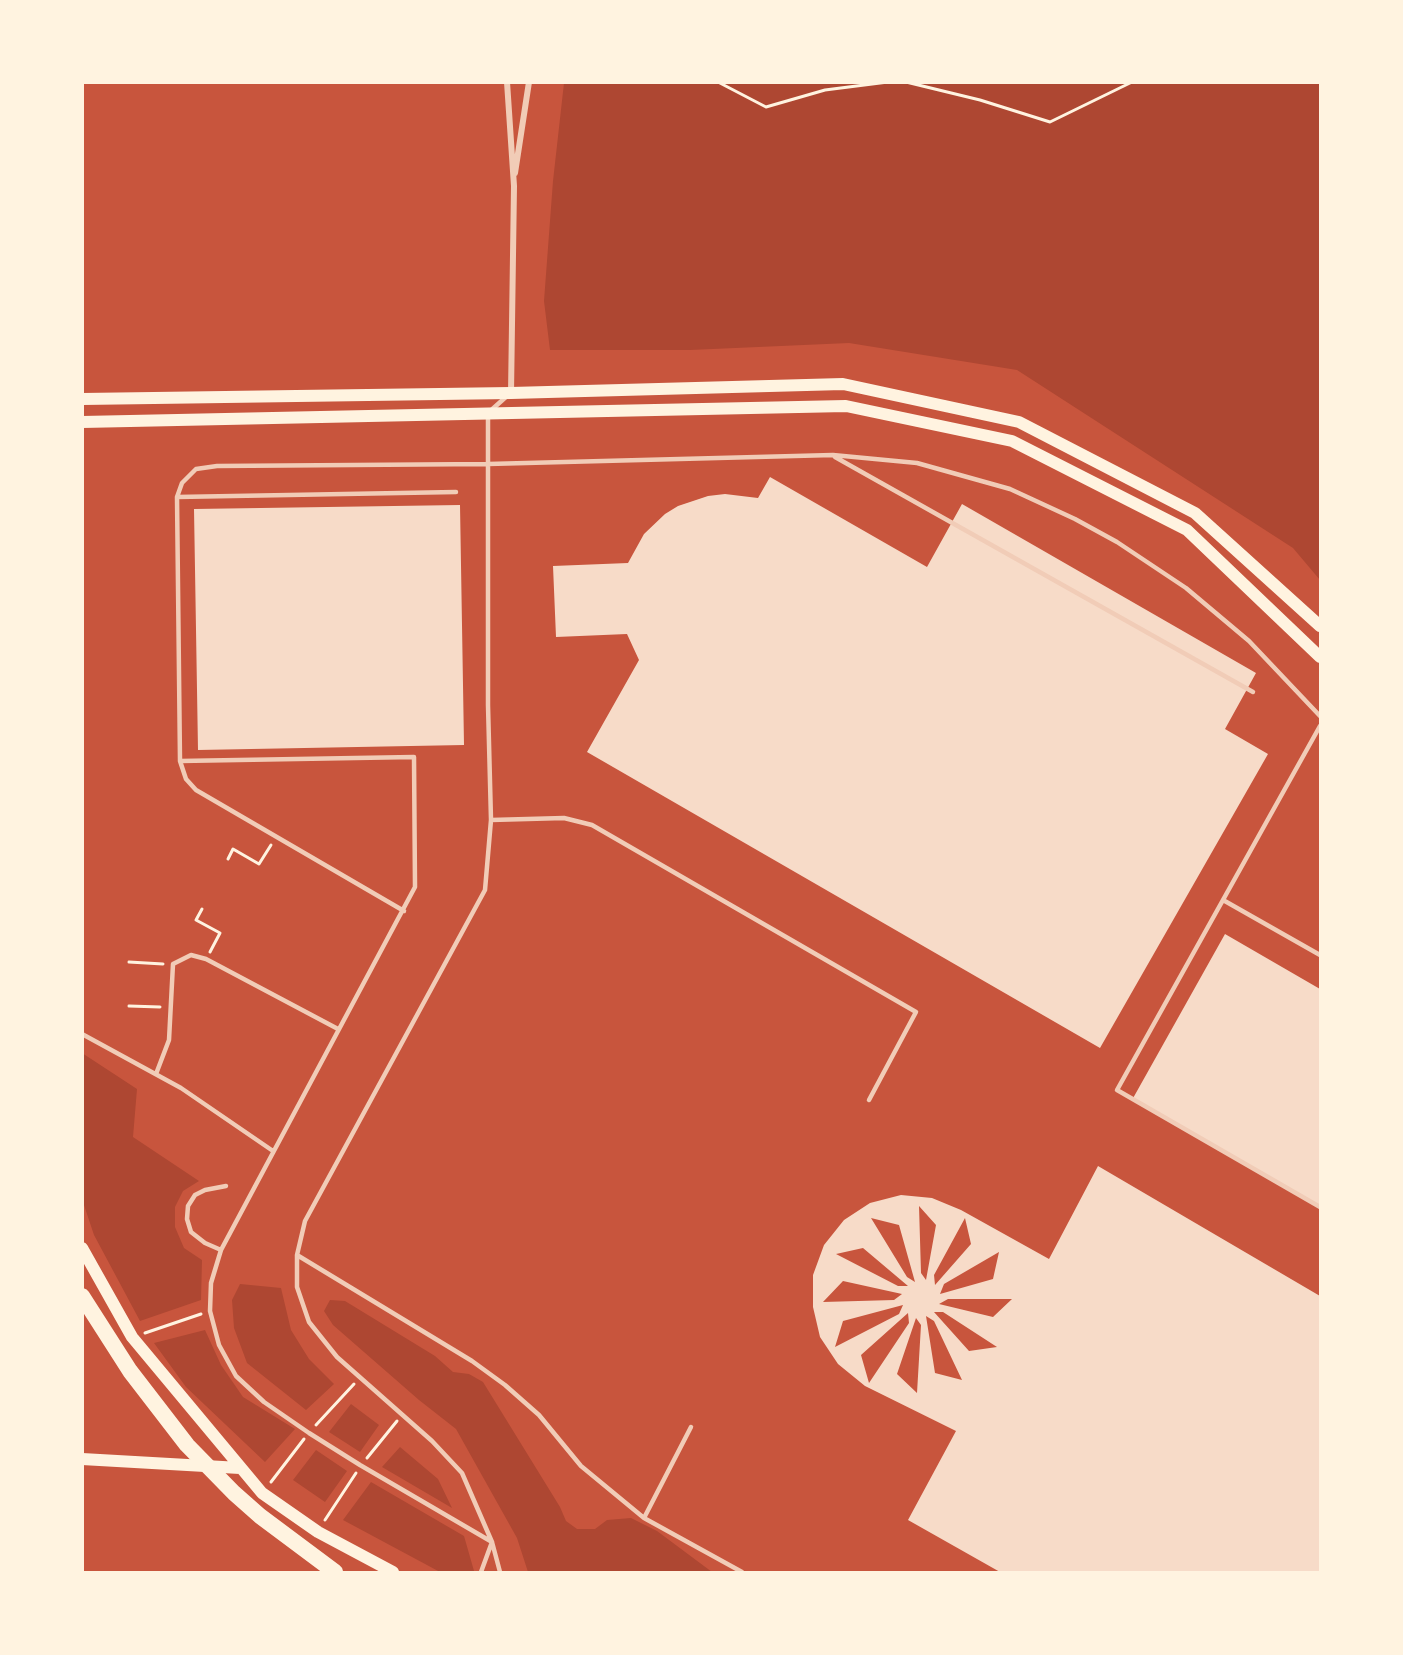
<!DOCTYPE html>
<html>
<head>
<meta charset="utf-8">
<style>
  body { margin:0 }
  #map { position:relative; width:1403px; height:1655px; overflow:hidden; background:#c8553d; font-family:"Noto Sans",sans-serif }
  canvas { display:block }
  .frame { position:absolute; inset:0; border:84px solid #fff3e0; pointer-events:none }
</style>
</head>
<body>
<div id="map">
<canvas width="1403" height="1655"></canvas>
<div class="frame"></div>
</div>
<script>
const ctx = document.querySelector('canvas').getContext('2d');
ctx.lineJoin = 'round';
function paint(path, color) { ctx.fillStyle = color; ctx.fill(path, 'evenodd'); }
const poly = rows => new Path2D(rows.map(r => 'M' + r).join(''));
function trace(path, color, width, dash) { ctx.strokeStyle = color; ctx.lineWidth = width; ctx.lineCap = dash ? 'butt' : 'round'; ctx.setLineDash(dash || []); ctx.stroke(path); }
paint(poly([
  [564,83,1320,83,1320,580,1293,548,1017,370,849,343,690,350,550,350,544,301,553,181],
  [82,1053,137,1089,133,1137,199,1181,183,1191,175,1207,175,1227,184,1248,202,1260,201,1300,140,1321,94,1235,83,1202],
  [240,1284,281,1288,291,1330,309,1359,334,1384,306,1410,247,1363,234,1328,232,1300],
  [330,1300,345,1301,435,1356,453,1372,469,1374,483,1382,560,1507,566,1521,577,1529,595,1529,607,1520,631,1518,657,1531,712,1572,528,1572,517,1538,456,1429,419,1400,333,1325,324,1311],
  [205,1330,221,1365,243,1397,295,1429,265,1462,186,1387,154,1343],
  [351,1404,379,1425,360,1452,329,1432],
  [400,1447,438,1479,452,1508,382,1467],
  [316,1450,347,1471,325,1502,293,1480],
  [371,1482,464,1536,474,1571,440,1572,343,1520]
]), '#ae4732');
paint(poly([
  [770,477,927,567,962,504,1256,673,1225,729,1268,754,1100,1048,587,752,639,660,627,634,556,637,553,566,628,563,644,534,665,514,678,506,708,496,725,494,758,498],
  [460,505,464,745,198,750,194,509],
  [1225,934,1320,989,1320,1207,1132,1100],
  [1098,1166,1320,1296,1320,1572,1000,1572,908,1520,956,1431,865,1386,838,1364,820,1337,813,1307,813,1275,824,1245,844,1220,870,1203,901,1195,932,1198,961,1210,1049,1259],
  [919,1206,936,1225,926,1280,921,1273],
  [871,1218,899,1225,915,1282,907,1277],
  [965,1218,971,1244,935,1285,934,1275],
  [863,1248,908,1286,898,1286,836,1254],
  [999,1252,993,1279,940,1294,944,1284],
  [843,1281,902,1294,894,1300,823,1302],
  [948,1299,1012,1299,993,1317,939,1304],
  [903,1305,899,1314,835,1347,843,1321],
  [934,1312,943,1312,997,1347,969,1351],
  [908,1313,909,1323,869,1383,861,1355],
  [926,1316,934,1321,962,1380,935,1373],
  [916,1318,921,1325,917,1393,897,1374]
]), '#f7dbc8');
trace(poly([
  [718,82,766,107,825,90,888,82],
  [906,82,980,100,1050,122,1132,82],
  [228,859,233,849,259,864,271,845],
  [202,909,196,920,220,933,210,952],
  [129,962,163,964],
  [129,1006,160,1007],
  [145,1333,201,1314],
  [316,1425,354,1384],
  [367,1458,397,1421],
  [271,1482,304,1439],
  [325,1520,356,1473]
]), '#fff3e0', 3);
trace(poly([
  [835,457,1253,692],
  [177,497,456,492],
  [1320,726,1117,1090,1320,1207],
  [180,761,414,757,415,887,221,1250,211,1283,210,1311,219,1345,236,1376,264,1402,309,1433,360,1465,492,1542],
  [491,820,564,818,592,825,916,1012,869,1100],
  [1223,900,1320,955],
  [404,911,196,790,186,779,180,761,177,497,182,483,196,469,217,466,488,464,833,455,917,463,1010,489,1075,519,1117,542,1186,588,1249,641,1320,716],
  [82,1034,181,1088,273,1151],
  [156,1074,169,1040,173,964,191,955,206,959,338,1029],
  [221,1250,205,1243,191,1232,187,1219,188,1206,195,1195,205,1190,226,1186],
  [297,1255,472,1361,505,1385,539,1415,581,1466,644,1518,691,1427],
  [644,1518,742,1572],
  [481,1572,492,1542],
  [500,1572,492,1542,462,1473,432,1441,337,1357,309,1322,297,1287,297,1255,305,1221,485,890,491,820,488,705,488,413,507,396]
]), '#f1ccb7', 4.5);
trace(poly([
  [507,82,514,186,511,393],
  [515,173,529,82]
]), '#f1ccb7', 6);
trace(poly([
  [82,399,511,393,843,384,1019,422,1195,513,1320,626],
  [82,422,846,406,1012,441,1187,530,1320,657],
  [82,1248,132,1337,262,1493,318,1532,393,1572],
  [82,1459,240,1468]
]), '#fff3e0', 12);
trace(poly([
  [82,1296,130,1371,187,1445,234,1493,260,1516,335,1572]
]), '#fff3e0', 16);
</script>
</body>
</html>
